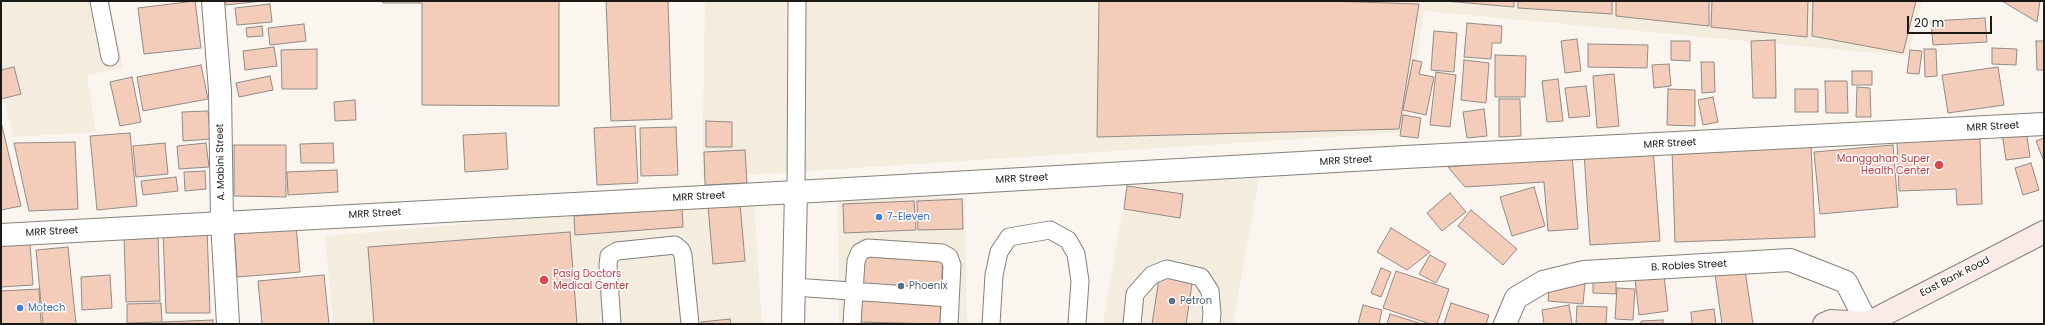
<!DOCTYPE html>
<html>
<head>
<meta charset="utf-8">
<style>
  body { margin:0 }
  #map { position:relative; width:2045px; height:325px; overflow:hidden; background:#faf6ef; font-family:Poppins,sans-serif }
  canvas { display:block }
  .frame { position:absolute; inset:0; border:2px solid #1a1916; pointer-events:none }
  .scale { position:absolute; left:1907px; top:16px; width:85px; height:18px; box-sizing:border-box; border:2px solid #1a1916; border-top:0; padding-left:5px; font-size:12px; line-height:14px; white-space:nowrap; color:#1a1916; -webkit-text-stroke:3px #fff; paint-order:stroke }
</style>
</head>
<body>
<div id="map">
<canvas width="2045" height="325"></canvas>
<div class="frame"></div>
<div class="scale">20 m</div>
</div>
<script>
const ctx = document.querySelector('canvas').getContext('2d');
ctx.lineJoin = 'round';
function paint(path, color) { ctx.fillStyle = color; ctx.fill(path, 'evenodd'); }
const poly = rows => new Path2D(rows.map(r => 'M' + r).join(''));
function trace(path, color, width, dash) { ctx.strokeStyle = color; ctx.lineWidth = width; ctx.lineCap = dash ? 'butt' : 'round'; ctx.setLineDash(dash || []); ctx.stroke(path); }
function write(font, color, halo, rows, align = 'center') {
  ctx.font = font + ' Poppins,sans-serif'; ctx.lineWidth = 3; ctx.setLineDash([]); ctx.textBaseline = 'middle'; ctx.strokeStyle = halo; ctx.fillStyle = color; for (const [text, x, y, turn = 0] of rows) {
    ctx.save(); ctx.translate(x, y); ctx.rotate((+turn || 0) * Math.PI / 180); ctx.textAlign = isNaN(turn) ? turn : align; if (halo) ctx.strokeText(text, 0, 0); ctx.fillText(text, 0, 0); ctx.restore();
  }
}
paint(poly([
  [1,1,110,1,123,68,87,75,96,132,13,137,1,88],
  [705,1,1922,1,1908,56,1424,11,1406,132,702,178],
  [1259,178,1233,324,1103,324,1127,184],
  [838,196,965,198,967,324,839,324],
  [754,199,762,324,333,324,325,236]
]), '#f4ecde');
const building = poly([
  [195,1,201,48,144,54,138,8,195,1],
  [225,1,263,1,226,5,225,1],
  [383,1,559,1,559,106,422,105,422,3,383,3,383,1],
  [606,1,668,1,672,119,611,121,606,1],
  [1099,1,1328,1,1419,4,1399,129,1097,137,1099,1],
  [1445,1,1514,1,1514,7,1445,1],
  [1518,1,1612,1,1612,14,1518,8,1518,1],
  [1616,1,1709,1,1709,26,1616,16,1616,1],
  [1712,1,1808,1,1807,37,1711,27,1712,1],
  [1813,1,1916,1,1903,53,1812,36,1813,1],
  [2002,1,2040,1,2037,22,2002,1],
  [270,4,272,22,237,25,235,8,270,4],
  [1985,18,1987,42,1933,45,1931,21,1985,18],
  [1467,23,1502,26,1501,43,1492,43,1491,59,1464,57,1467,23],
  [304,24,306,41,270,45,268,28,304,24],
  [262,26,263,36,247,37,246,28,262,26],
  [1434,31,1457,33,1454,72,1431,70,1434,31],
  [1577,39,1581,71,1565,73,1561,41,1577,39],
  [1775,40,1776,98,1753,98,1751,41,1775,40],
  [1671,41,1690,41,1690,61,1671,60,1671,41],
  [2036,41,2044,41,2044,70,2037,70,2036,41],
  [1588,44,1648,45,1647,68,1588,67,1588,44],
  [274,47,277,66,245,70,243,51,274,47],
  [1992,48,2017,49,2016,65,1992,64,1992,48],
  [317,49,317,89,282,89,281,50,317,49],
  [1924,49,1936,49,1937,76,1925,77,1924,49],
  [1910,50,1922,51,1919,74,1907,73,1910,50],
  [1495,55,1526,56,1525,97,1495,97,1495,55],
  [1413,60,1422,62,1419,74,1434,77,1426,115,1403,110,1413,60],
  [1464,60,1489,63,1486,103,1461,100,1464,60],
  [1701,62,1714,62,1715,92,1702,93,1701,62],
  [1669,64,1671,86,1654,88,1652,65,1669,64],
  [201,65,208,99,143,111,137,77,201,65],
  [14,67,21,94,1,99,1,70,14,67],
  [1998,67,2004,105,1948,113,1942,75,1998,67],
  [1852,71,1872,71,1872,85,1852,85,1852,71],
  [1436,72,1456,75,1450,127,1430,125,1436,72],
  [1614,74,1619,126,1597,128,1593,76,1614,74],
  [270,76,273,90,239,97,236,83,270,76],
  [132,77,141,122,120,126,110,82,132,77],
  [1558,79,1563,121,1547,122,1542,81,1558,79],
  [1825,81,1847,81,1848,113,1826,113,1825,81],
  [1586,86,1590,116,1569,118,1565,88,1586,86],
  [1857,87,1870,88,1871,117,1856,117,1857,87],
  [1668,89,1695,90,1695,126,1667,125,1668,89],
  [1795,89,1818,89,1818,112,1795,112,1795,89],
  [1713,97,1718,122,1703,125,1698,100,1713,97],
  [1499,99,1520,99,1521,136,1499,137,1499,99],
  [355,100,356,120,335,121,334,102,355,100],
  [1484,109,1487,136,1467,138,1463,112,1484,109],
  [208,111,211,139,183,141,182,112,208,111],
  [1403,115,1421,118,1418,138,1400,136,1403,115],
  [706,121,732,122,732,147,706,147,706,121],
  [1,122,21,206,1,210,1,122],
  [635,126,638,183,597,185,594,128,635,126],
  [676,127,678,175,641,176,640,128,676,127],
  [2026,130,2030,157,2006,160,2002,133,2026,130],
  [130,133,137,206,97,210,90,136,130,133],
  [506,133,508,169,465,172,463,135,506,133],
  [2044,138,2044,159,2043,159,2036,141,2044,138],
  [1980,139,1982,204,1957,205,1956,189,1899,191,1897,141,1980,139],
  [75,142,78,209,29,211,14,143,75,142],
  [165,143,168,174,136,177,133,146,165,143],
  [206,143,209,167,179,169,177,146,206,143],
  [333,143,334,163,301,163,300,144,333,143],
  [1811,144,1815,237,1675,242,1672,149,1811,144],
  [234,145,286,145,286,197,234,196,234,145],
  [1893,145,1898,207,1820,214,1814,152,1893,145],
  [1653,148,1660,241,1590,245,1584,153,1653,148],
  [745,150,747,183,705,185,704,152,745,150],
  [1572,155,1578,229,1548,231,1544,182,1465,187,1448,167,1572,155],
  [2031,163,2039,190,2023,195,2015,168,2031,163],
  [337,170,338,192,288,195,287,172,337,170],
  [205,171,206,189,185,191,184,172,205,171],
  [176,177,178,191,143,195,141,181,176,177],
  [1127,186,1183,194,1180,218,1124,209,1127,186],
  [1534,187,1545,226,1512,236,1500,197,1534,187],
  [1450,193,1466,212,1442,231,1427,213,1450,193],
  [962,199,963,229,918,230,917,201,962,199],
  [914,201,916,230,844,233,843,204,914,201],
  [740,204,745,261,713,264,708,206,740,204],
  [682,209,683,227,575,235,574,216,682,209],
  [1471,210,1517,249,1503,265,1458,226,1471,210],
  [296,224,300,272,237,277,234,229,296,224],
  [207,228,210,313,166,313,163,230,207,228],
  [1391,228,1430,252,1407,270,1377,252,1391,228],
  [570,232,577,324,374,324,368,247,570,232],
  [158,234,160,301,126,302,124,235,158,234],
  [30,244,33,285,1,287,1,245,30,244],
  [863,246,943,250,940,324,859,322,863,246],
  [68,247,76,324,43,324,36,250,68,247],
  [1430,255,1446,264,1436,283,1419,274,1430,255],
  [1381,268,1391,272,1381,297,1371,293,1381,268],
  [1745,270,1753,324,1722,324,1715,274,1745,270],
  [1396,271,1449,289,1437,324,1430,324,1383,308,1396,271],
  [1160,272,1193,277,1186,324,1152,324,1160,272],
  [110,275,112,308,82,310,81,277,110,275],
  [324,275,329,324,262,324,258,281,324,275],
  [1664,275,1668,311,1639,315,1635,279,1664,275],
  [1593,276,1616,276,1616,294,1593,293,1593,276],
  [1550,280,1585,283,1583,304,1548,301,1550,280],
  [1617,288,1635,289,1633,320,1615,319,1617,288],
  [39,289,41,324,1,324,1,291,39,289],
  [161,303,162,322,127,323,127,304,161,303],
  [1451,303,1489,315,1486,324,1444,324,1451,303],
  [1363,305,1382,310,1379,324,1358,324,1363,305],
  [1569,305,1572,324,1544,324,1542,310,1569,305],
  [1577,306,1607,307,1606,324,1576,324,1577,306],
  [1714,309,1716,324,1692,324,1691,312,1714,309],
  [1390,314,1422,324,1387,324,1390,314],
  [730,319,731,324,701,324,701,322,730,319],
  [213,320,213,324,163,324,163,322,213,320],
  [1663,320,1663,324,1641,324,1641,321,1663,320]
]);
paint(building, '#f3cdba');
trace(building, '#928a86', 1);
const service = poly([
  [99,1,110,57],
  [796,192,797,1],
  [794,287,950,298],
  [612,324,608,265,609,256,617,251,675,245,681,250,683,255,690,324],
  [852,324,856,261,860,252,868,248,942,253,949,257,952,265,949,324],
  [991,324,994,275,999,252,1009,237,1050,230,1068,240,1076,254,1080,281,1077,324],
  [1132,324,1135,294,1152,275,1167,269,1201,277,1210,291,1212,313,1211,324]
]);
const minor = poly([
  [213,1,220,91,222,222],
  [796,192,1405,157,2044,124],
  [1505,324,1516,298,1543,282,1584,272,1790,260,1846,282,1867,323]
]);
const tertiary = poly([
  [222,222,228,324],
  [1,235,796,192,793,324]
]);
const secondary = poly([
  [1824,324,1831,321,1867,323],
  [1866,324,2044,232]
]);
trace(service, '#84807a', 19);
trace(minor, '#84807a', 24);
trace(tertiary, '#84807a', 24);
trace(secondary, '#84807a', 24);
trace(service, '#fff', 17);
trace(minor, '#fff', 22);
trace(tertiary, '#fff', 22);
trace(secondary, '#faeae8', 22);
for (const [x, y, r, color] of [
  [1939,165,5,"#e0444e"],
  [879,217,4,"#3f7fe0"],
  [544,280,5,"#e0444e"],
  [901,286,4,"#5c6f8a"],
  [1172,301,4,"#5c6f8a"],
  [20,308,4,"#3f7fe0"]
]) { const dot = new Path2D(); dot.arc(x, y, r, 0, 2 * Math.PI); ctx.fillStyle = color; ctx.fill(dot); trace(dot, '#fff', 1.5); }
write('10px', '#1a1916', '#fff', [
  ["MRR Street",1993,127,-3],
  ["MRR Street",1670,144,-3],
  ["MRR Street",1346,161,-3],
  ["A. Mabini Street",221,162,-91],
  ["MRR Street",1022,179,-3],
  ["MRR Street",699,197,-3],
  ["MRR Street",375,214,-3],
  ["MRR Street",52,232,-3],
  ["B. Robles Street",1689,266,-3],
  ["East Bank Road",1955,277,-27]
]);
write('10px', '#be3a42', '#fff', [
  ["Manggahan Super",1930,159],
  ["Health Center",1930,171],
  ["Pasig Doctors",553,274,"left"],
  ["Medical Center",553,286,"left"]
], 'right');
write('10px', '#366cbe', '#fff', [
  ["7-Eleven",887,217],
  ["Motech",28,308]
], 'left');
write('10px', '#4e5e75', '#fff', [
  ["Phoenix",909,286],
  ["Petron",1180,301]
], 'left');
</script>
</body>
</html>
